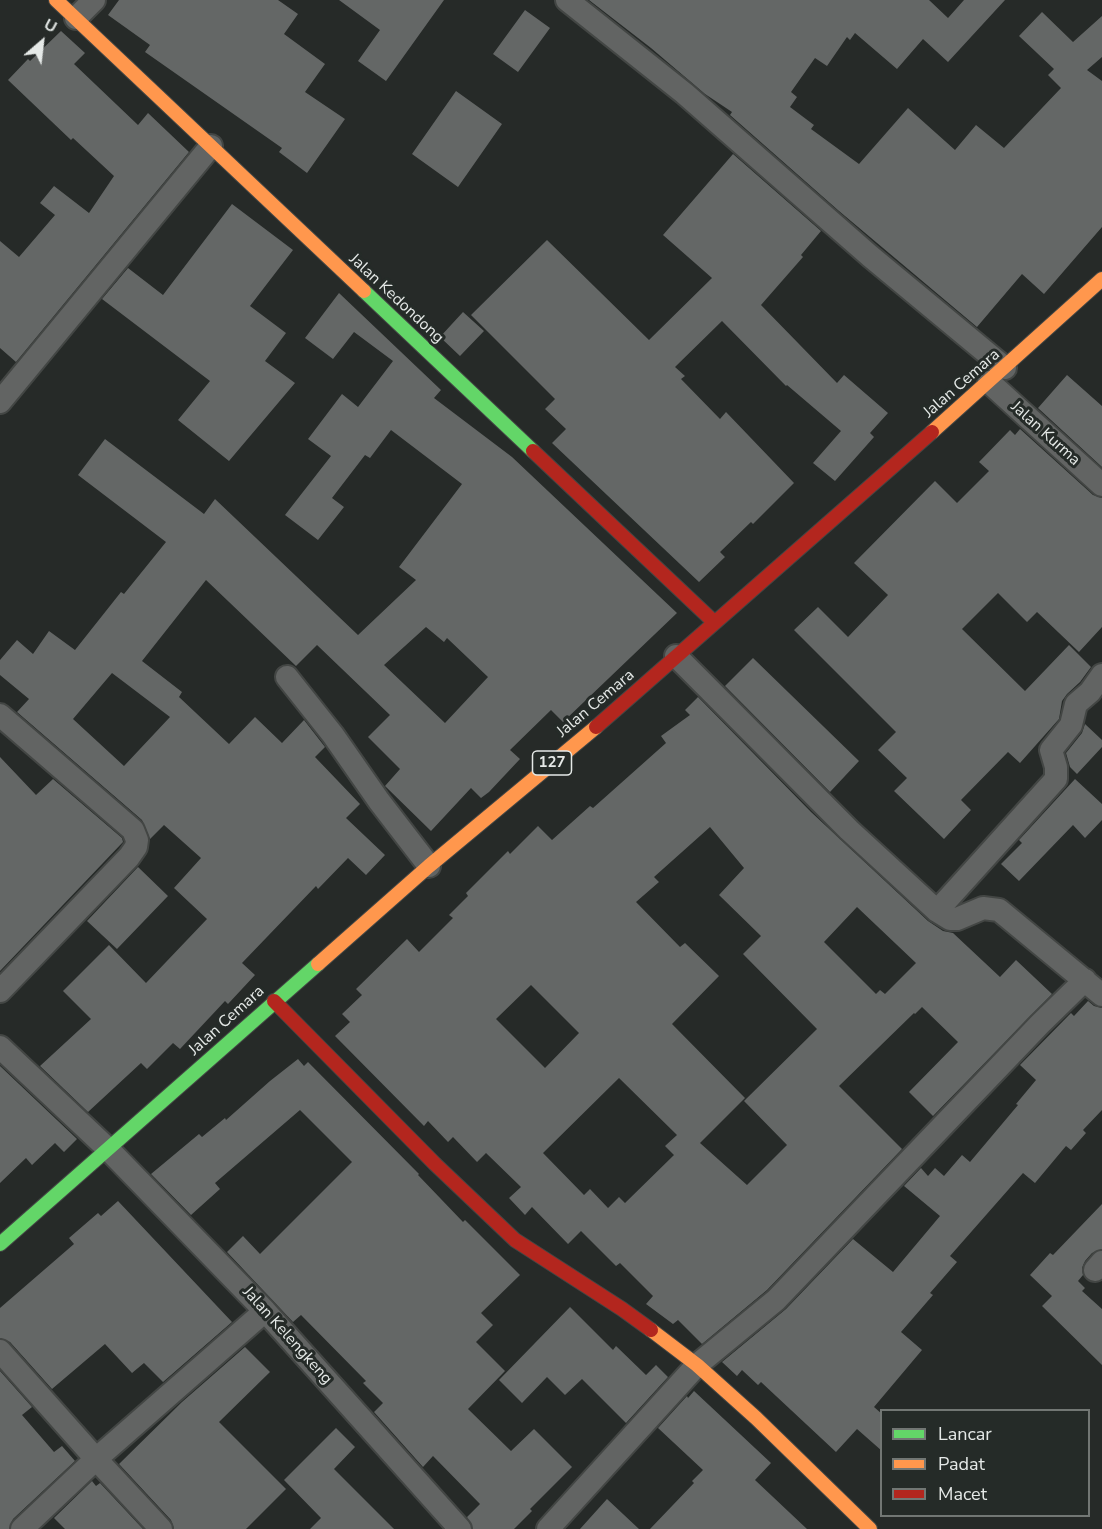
<!DOCTYPE html>
<html>
<head>
<meta charset="utf-8">
<style>
  body { margin:0 }
  #map { position:relative; width:1102px; height:1529px; overflow:hidden; background:#262a28; font-family:"Nunito Sans",sans-serif }
  canvas { display:block }
  .legend { position:absolute; left:880px; top:1409px; width:210px; height:108px; box-sizing:border-box; background:#252b28; border:2px solid #727774; margin:0; padding:8px 10px; list-style:none; font-size:18px; color:#e5e9e7 }
  .legend li { display:flex; align-items:center; gap:12px; height:30px }
  .legend b { width:30px; border:2px solid #727774 }
  .north { position:absolute; left:12px; top:12px; width:60px; height:60px; -webkit-text-stroke:4px #252b28; paint-order:stroke; rotate:28deg; font-size:16px; font-weight:700; line-height:24px; text-align:center; color:#e5e9e7 }
  .north::after { content:''; display:block; margin:auto; width:21px; height:27px; background:#e5e9e7; clip-path:polygon(50% 0,100% 100%,50% 72%,0 100%) }
</style>
</head>
<body>
<div id="map">
<canvas width="1102" height="1529"></canvas>
<ul class="legend">
<li><b style="height:8px;background:#63d668"></b>Lancar</li>
<li><b style="height:8px;background:#ff974d"></b>Padat</li>
<li><b style="height:8px;background:#b3261e"></b>Macet</li>
</ul>
<div class="north">U</div>
</div>
<script>
const ctx = document.querySelector('canvas').getContext('2d');
ctx.lineJoin = 'round';
function paint(path, color) { ctx.fillStyle = color; ctx.fill(path, 'evenodd'); }
const poly = rows => new Path2D(rows.map(r => 'M' + r).join(''));
function trace(path, color, width, dash) { ctx.strokeStyle = color; ctx.lineWidth = width; ctx.lineCap = dash ? 'butt' : 'round'; ctx.setLineDash(dash || []); ctx.stroke(path); }
function write(font, color, halo, rows, align = 'center') {
  ctx.font = font + ' "Nunito Sans",sans-serif'; ctx.lineWidth = 6; ctx.setLineDash([]); ctx.textBaseline = 'middle'; ctx.strokeStyle = halo; ctx.fillStyle = color; for (const [text, x, y, turn = 0] of rows) {
    ctx.save(); ctx.translate(x, y); ctx.rotate((+turn || 0) * Math.PI / 180); ctx.textAlign = isNaN(turn) ? turn : align; if (halo) ctx.strokeText(text, 0, 0); ctx.fillText(text, 0, 0); ctx.restore();
  }
}
paint(poly([
  [119,0,278,0,298,14,284,34,325,64,305,92,345,119,307,173,279,152,282,148,145,52,150,45,108,15],
  [339,0,444,0,386,81,358,61,380,30],
  [589,0,929,0,948,18,964,0,1005,0,948,62,923,39,897,69,855,33,850,40,847,37,827,66,815,58,791,92,797,97,790,107,814,125,811,129,859,164,908,108,955,150,976,125,1004,148,1061,88,1048,75,1054,69,1019,36,1042,12,1073,42,1102,16,1102,57,1087,70,1102,81,1102,227,1044,294,1022,274,977,327,839,211,730,115,732,112,705,94,651,48],
  [525,10,550,28,518,72,493,54],
  [61,31,85,53,74,64,138,125,148,113,189,152,16,362,0,348,0,241,19,257,55,215,40,203,54,186,89,213,114,176,73,138,71,140,8,80,28,59,30,61],
  [456,91,502,124,458,187,412,154],
  [733,154,821,231,801,255,803,257,761,305,837,383,844,375,888,413,870,433,874,437,835,481,813,463,841,431,787,385,786,386,722,321,675,367,685,376,681,379,720,419,726,412,794,483,753,524,751,522,720,552,725,557,699,582,552,443,566,429,545,409,555,399,471,315,547,240,649,340,712,278,663,235],
  [232,204,293,250,250,306,286,333,265,361,295,383,229,461,178,420,210,381,102,299,128,268,163,295],
  [339,293,441,390,434,398,512,457,677,613,563,722,551,710,510,750,520,759,489,792,481,798,471,788,431,831,385,786,400,769,368,737,390,715,317,645,296,666,206,580,142,661,182,692,179,697,229,744,255,717,282,743,304,720,325,747,315,757,360,804,346,818,385,855,366,875,348,858,318,889,316,886,242,963,255,975,228,1004,225,1001,180,1049,173,1043,147,1069,141,1063,88,1112,40,1066,91,1019,63,991,109,945,146,983,207,919,174,888,201,858,164,825,150,839,142,820,17,712,29,699,0,675,0,660,17,640,33,654,49,631,75,650,121,592,124,594,166,542,78,475,105,439,204,514,215,499,358,635,416,580,399,567,462,484,391,430,370,458,365,455,332,498,344,507,318,540,285,515,331,456,308,439,342,394,358,407,393,361,354,332,333,359,305,338],
  [426,627,444,642,447,638,488,677,445,723,384,665],
  [112,673,170,717,124,766,73,719],
  [463,312,484,331,460,356,440,337],
  [1067,375,1102,406,1102,467,1038,408],
  [1020,429,1093,495,1102,498,1102,627,1079,652,1037,612,1027,622,998,593,962,629,1025,691,1069,645,1091,667,1080,682,1067,694,1062,701,1059,719,1020,763,1008,752,961,800,971,810,944,839,894,791,907,778,878,750,896,732,794,630,818,607,848,637,888,595,854,563,935,481,957,503,989,471,979,462,1010,430,1015,435],
  [753,658,859,761,830,792,725,686],
  [698,697,811,812,928,921,943,931,953,933,1000,977,1016,960,1052,994,933,1116,909,1092,958,1042,922,1007,915,1014,914,1013,839,1086,902,1149,767,1290,702,1344,678,1320,673,1324,646,1304,653,1296,620,1263,616,1266,581,1231,568,1244,532,1207,525,1215,509,1198,521,1187,486,1153,477,1162,453,1137,448,1142,428,1121,424,1126,335,1036,350,1022,342,1014,362,995,356,989,407,939,419,952,453,918,449,915,468,896,466,893,508,851,510,854,538,826,552,840,590,806,593,808,666,743,661,736,690,715,685,710],
  [710,827,744,868,719,895,761,936,743,954,817,1029,744,1101,787,1145,747,1185,700,1143,745,1098,672,1024,719,976,685,943,680,947,636,902,659,882,654,877],
  [857,907,916,963,885,994,880,990,876,994,824,942],
  [531,985,579,1033,545,1068,496,1019],
  [619,1078,677,1135,665,1146,674,1155,625,1203,619,1197,608,1208,590,1189,584,1195,543,1153],
  [1085,724,1102,740,1102,747,1077,774,1070,767,1066,753,1082,733],
  [0,757,36,795,53,779,122,838,123,842,0,971],
  [1075,779,1102,804,1102,820,1085,838,1073,825,1019,881,1001,864,1022,843,1019,840],
  [138,867,168,896,117,949,87,921],
  [1088,1001,1094,1006,1102,1008,1102,1110,1083,1130,1086,1133,1071,1150,1066,1146,1035,1183,1023,1173,950,1256,957,1262,930,1293,933,1295,901,1332,922,1350,874,1407,882,1414,882,1451,857,1429,836,1452,761,1382,758,1385,742,1370,737,1376,722,1362,786,1309,853,1239,893,1272,940,1216,904,1186,921,1168,928,1176,935,1168,944,1176,962,1155,970,1162,1018,1105,1016,1104,1036,1080,1020,1065,1071,1013,1074,1016],
  [298,1059,304,1066,308,1062,419,1174,418,1175,463,1222,465,1220,520,1275,481,1313,493,1325,476,1342,505,1371,468,1409,511,1451,534,1429,572,1467,530,1509,532,1511,514,1529,473,1529,467,1517,480,1504,433,1456,423,1467,374,1412,383,1403,363,1383,366,1381,301,1315,293,1322,227,1252,243,1236,260,1254,352,1162,300,1110,215,1183,220,1189,191,1215,151,1174,199,1134,202,1137,225,1118,226,1120,270,1081],
  [0,1066,77,1139,64,1152,55,1143,32,1165,26,1158,0,1183],
  [118,1201,232,1322,163,1382,144,1363,132,1373,105,1344,52,1389,10,1342,0,1338,0,1308,74,1244,69,1238,98,1213,101,1216],
  [1102,1204,1102,1249,1092,1253,1085,1261,1082,1268,1083,1275,1078,1281,1085,1288,1082,1291,1102,1309,1102,1365,1042,1306,1052,1296,1030,1275,1050,1253,1053,1255],
  [570,1307,613,1350,616,1346,646,1375,656,1365,668,1377,626,1423,582,1379,565,1395,547,1377,522,1403,499,1380],
  [245,1347,270,1372,219,1422,286,1489,246,1529,174,1529,171,1520,119,1464,182,1402],
  [0,1371,32,1407,22,1415,54,1452,62,1446,75,1461,13,1519,9,1529,0,1529],
  [694,1391,771,1463,755,1480,807,1529,650,1529,694,1483,692,1481,703,1470,658,1428,687,1396,688,1398],
  [336,1428,355,1447,334,1469,394,1529,310,1529,321,1518,284,1480],
  [92,1481,96,1486,100,1483,143,1529,65,1529,54,1518],
  [607,1499,639,1529,580,1529]
]), '#646766');
const street = poly([
  [567,0,684,93,870,256,1005,368],
  [76,18,94,0],
  [989,382,1102,485],
  [0,402,211,146],
  [676,656,849,830,937,911,950,919,957,919,983,908,999,910,1102,995],
  [287,677,333,735,379,801,429,866],
  [0,715,133,830,137,840,136,847,129,857,0,991],
  [937,911,1056,779,1056,767,1051,750,1071,725,1076,704,1090,692,1102,675],
  [0,1047,108,1149,265,1311,460,1529],
  [1095,1270,1102,1262],
  [0,1351,96,1459,161,1529],
  [22,1529,96,1459,265,1311],
  [548,1529,697,1365,776,1300,1040,1024,1085,980]
]);
const fast = poly([
  [364,291,533,451],
  [0,1244,318,964]
]);
const slow = poly([
  [56,0,364,291],
  [932,432,1102,279],
  [318,964,429,866,596,727],
  [651,1330,697,1365,756,1418,870,1529]
]);
const jam = poly([
  [533,451,714,622],
  [596,727,932,432],
  [274,1001,435,1164,515,1240,622,1309,651,1330]
]);
trace(street, '#434644', 26);
trace(fast, '#434644', 16);
trace(slow, '#434644', 16);
trace(jam, '#434644', 16);
trace(street, '#626463', 22);
trace(fast, '#63d668', 14);
trace(slow, '#ff974d', 14);
trace(jam, '#b3261e', 14);
for (const [x, y, w] of [
  [552,763,39]
]) { const box = new Path2D(); box.roundRect(x - w / 2, y - 12, w, 24, 4.5); ctx.fillStyle = '#252b28'; ctx.fill(box); trace(box, '#e5e9e7', 1.5); }
write('bold 15px', '#e5e9e7', null, [
  ["127",552,763]
]);
write('16px', '#e5e9e7', '#252b28', [
  ["Jalan Kedondong",396,299,43],
  ["Jalan Cemara",962,384,-41],
  ["Jalan Kurma",1045,434,42],
  ["Jalan Cemara",596,704,-40],
  ["Jalan Cemara",227,1021,-42],
  ["Jalan Kelengkeng",287,1336,48]
]);
</script>
</body>
</html>
